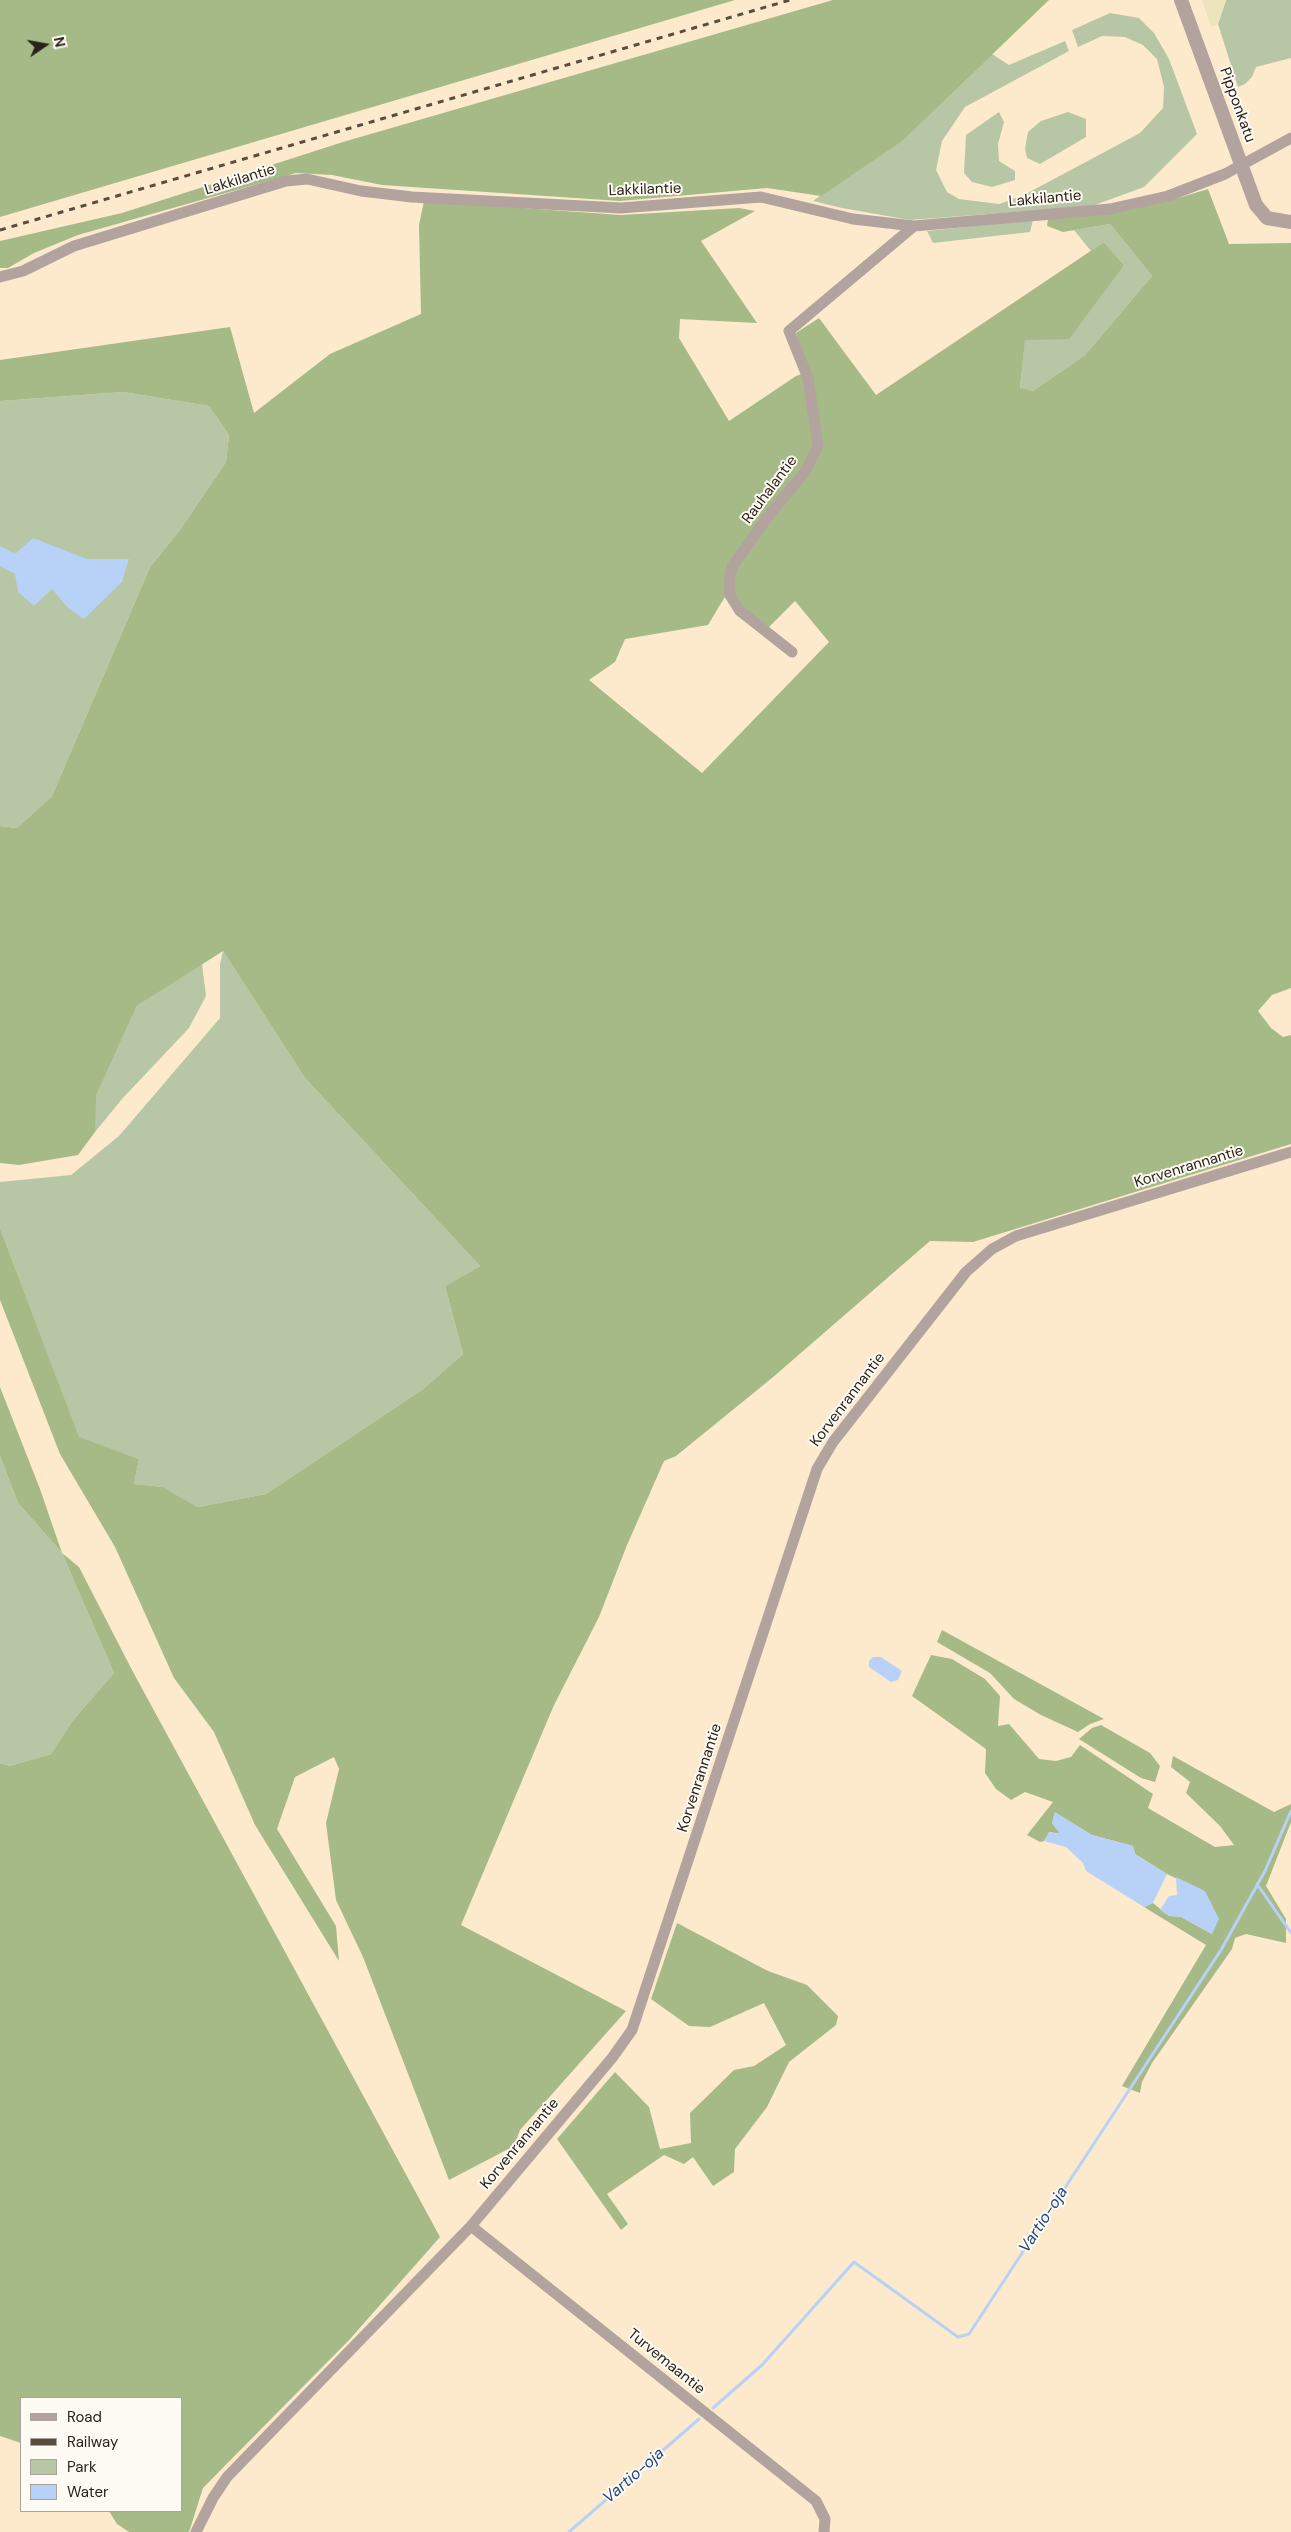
<!DOCTYPE html>
<html>
<head>
<meta charset="utf-8">
<style>
  body { margin:0 }
  #map { position:relative; width:1291px; height:2532px; overflow:hidden; background:#fdeacc; font-family:"DM Sans",sans-serif }
  canvas { display:block }
  .legend { position:absolute; left:20px; top:2397px; width:162px; height:115px; box-sizing:border-box; background:#fefaf4; border:1px solid #a9a49c; margin:0; padding:6px 9px; list-style:none; font-size:15px; color:#2a2318 }
  .legend li { display:flex; align-items:center; gap:10px; height:25px }
  .legend b { width:25px; border:1px solid #a9a49c }
  .north { position:absolute; left:20px; top:20px; width:50px; height:50px; -webkit-text-stroke:4px #fefaf4; paint-order:stroke; rotate:78deg; font-size:14px; font-weight:700; line-height:20px; text-align:center; color:#2a2318 }
  .north::after { content:''; display:block; margin:auto; width:18px; height:22px; background:#2a2318; clip-path:polygon(50% 0,100% 100%,50% 72%,0 100%) }
</style>
</head>
<body>
<div id="map">
<canvas width="1291" height="2532"></canvas>
<ul class="legend">
<li><b style="height:6px;background:#b3a39f"></b>Road</li>
<li><b style="height:6px;background:#584e3f"></b>Railway</li>
<li><b style="height:14px;background:#b7c6a4"></b>Park</li>
<li><b style="height:14px;background:#b7d1f7"></b>Water</li>
</ul>
<div class="north">N</div>
</div>
<script>
const ctx = document.querySelector('canvas').getContext('2d');
ctx.lineJoin = 'round';
function paint(path, color) { ctx.fillStyle = color; ctx.fill(path, 'evenodd'); }
const poly = rows => new Path2D(rows.map(r => 'M' + r).join(''));
function trace(path, color, width, dash) { ctx.strokeStyle = color; ctx.lineWidth = width; ctx.lineCap = dash ? 'butt' : 'round'; ctx.setLineDash(dash || []); ctx.stroke(path); }
function write(font, color, halo, rows, align = 'center') {
  ctx.font = font + ' "DM Sans",sans-serif'; ctx.lineWidth = 4; ctx.setLineDash([]); ctx.textBaseline = 'middle'; ctx.strokeStyle = halo; ctx.fillStyle = color; for (const [text, x, y, turn = 0] of rows) {
    ctx.save(); ctx.translate(x, y); ctx.rotate((+turn || 0) * Math.PI / 180); ctx.textAlign = isNaN(turn) ? turn : align; if (halo) ctx.strokeText(text, 0, 0); ctx.fillText(text, 0, 0); ctx.restore();
  }
}
paint(poly([
  [1226,0,1291,0,1291,58,1256,67,1252,77,1245,84,1238,87,1218,24],
  [1110,13,1139,18,1154,33,1169,59,1197,134,1144,187,1092,206,910,220,842,208,813,201,896,140,989,52,1009,65,1065,41,1069,51,965,107,942,141,936,170,947,192,959,199,999,204,1024,195,1140,133,1163,108,1164,87,1157,59,1143,45,1125,37,1102,36,1078,47,1072,30],
  [999,112,1004,122,998,144,999,161,1015,171,1015,180,992,187,972,182,964,173,966,135],
  [1068,112,1086,119,1086,137,1040,164,1027,158,1025,149,1028,132,1041,121],
  [1033,220,1030,232,933,243,927,231],
  [1110,224,1152,276,1085,355,1033,391,1020,389,1025,336,1124,265,1104,242,1091,251,1074,230],
  [123,392,209,406,229,435,226,462,180,530,150,567,52,796,17,828,0,826,0,401],
  [223,951,305,1078,480,1266,445,1286,463,1354,423,1389,266,1494,198,1507,163,1487,134,1484,139,1459,79,1438,0,1228,0,1182,71,1175,119,1136,220,1018,220,964],
  [202,964,206,996,189,1028,122,1099,95,1132,95,1096,137,1006],
  [0,1456,18,1503,62,1553,114,1673,73,1720,51,1754,10,1766,0,1763]
]), '#b7c6a4');
paint(poly([
  [0,0,735,0,0,217],
  [833,0,1049,0,902,141,821,196,767,188,620,201,382,185,332,175,296,173,78,235,34,253,8,268,0,268,0,241,122,213,343,142],
  [1208,189,1229,244,1291,243,1291,988,1272,995,1258,1011,1271,1028,1283,1037,1291,1035,1291,1144,973,1242,930,1241,772,1378,676,1456,664,1461,627,1545,599,1617,554,1705,461,1925,626,2011,520,2130,514,2146,449,2180,363,1957,336,1900,326,1823,339,1769,334,1757,295,1777,277,1829,336,1926,339,1961,255,1825,214,1732,174,1678,115,1547,60,1454,0,1300,0,1228,79,1437,139,1459,134,1484,163,1487,198,1507,266,1494,423,1389,463,1354,445,1286,480,1266,305,1078,223,951,137,1006,96,1095,95,1132,78,1155,19,1165,0,1163,0,826,17,828,52,796,150,567,180,530,226,462,229,435,209,406,123,392,0,401,0,360,230,327,254,413,330,354,421,314,419,225,424,201,621,215,739,208,755,211,701,241,757,323,680,319,679,338,729,421,796,376,807,372,796,333,819,318,876,395,1104,242,1124,265,1069,339,1025,340,1020,388,1033,391,1085,355,1152,276,1110,224,1063,232,1047,226,1048,219,1175,199],
  [729,590,764,632,795,601,829,642,702,773,589,680,615,662,625,639,708,625],
  [0,1387,40,1489,62,1553,79,1567,132,1670,440,2237,350,2339,203,2488,189,2532,129,2532,117,2524,109,2511,181,2511,181,2398,21,2398,21,2443,0,2436,0,1763,10,1766,51,1754,73,1720,114,1673,62,1553,18,1503,0,1456],
  [942,1630,1104,1719,1090,1724,1078,1732,1041,1715,1014,1699,990,1673,937,1642],
  [931,1655,952,1659,985,1679,1000,1696,998,1726,1009,1724,1039,1759,1056,1761,1071,1757,1080,1745,1153,1794,1148,1808,1215,1847,1234,1845,1220,1826,1186,1793,1190,1782,1171,1767,1173,1756,1274,1812,1291,1804,1291,1822,1266,1886,1286,1919,1286,1943,1246,1934,1235,1938,1232,1949,1152,2063,1142,2082,1140,2093,1122,2086,1206,1945,1144,1907,1153,1903,1169,1916,1181,1917,1212,1934,1205,1892,1167,1874,1135,1854,1133,1846,1092,1835,1055,1813,1052,1823,1061,1834,1050,1832,1044,1841,1040,1842,1027,1835,1053,1802,1025,1792,1011,1800,996,1789,985,1773,986,1749,912,1696],
  [1101,1725,1150,1753,1160,1766,1155,1782,1141,1778,1079,1739,1092,1728],
  [677,1923,768,1971,807,1985,838,2016,836,2025,789,2062,767,2107,735,2149,734,2172,713,2186,693,2157,684,2164,664,2155,607,2194,628,2224,621,2230,557,2139,615,2072,649,2107,660,2149,691,2143,690,2113,734,2070,754,2066,786,2045,764,2003,710,2027,689,2026,651,1999]
]), '#a5ba87');
paint(poly([
  [1202,0,1226,0,1218,24,1211,27]
]), '#ede4be');
paint(poly([
  [33,538,87,559,129,559,122,582,84,619,68,608,52,589,34,606,18,592,15,574,0,566,0,546,15,554],
  [873,1657,881,1657,902,1671,898,1680,891,1682,869,1667,869,1661],
  [1055,1812,1092,1835,1133,1846,1135,1854,1167,1874,1153,1903,1144,1907,1086,1871,1083,1863,1066,1847,1044,1841,1049,1832,1060,1834,1052,1823],
  [1176,1877,1205,1891,1219,1919,1212,1934,1181,1917,1169,1916,1160,1910,1169,1896,1177,1895]
]), '#b7d1f7');
trace(poly([
  [1257,1884,1291,1933],
  [713,2408,762,2365,854,2262,958,2337,969,2334,1221,1950,1265,1871,1291,1811],
  [569,2532,699,2419]
]), '#b7d1f7', 3);
trace(poly([
  [0,277,23,271,74,246,286,181,307,179,361,191,412,197,621,208,761,197,853,219,914,226,1110,209,1168,196,1225,174,1291,138],
  [792,652,740,611,730,595,729,581,732,567,769,515,805,472,818,446,808,378,789,331,914,226],
  [471,2226,816,2501,825,2519,824,2532],
  [196,2532,213,2498,227,2477,471,2226,612,2058,632,2030,817,1469,833,1442,966,1272,992,1249,1016,1236,1291,1152]
]), '#b3a39f', 11);
trace(poly([
  [1181,0,1256,205,1267,218,1291,222]
]), '#b3a39f', 14);
trace(poly([
  [0,230,790,0]
]), '#584e3f', 3, [6, 6]);
write('15px', '#2a2318', '#fefaf4', [
  ["Pipponkatu",1237,105,70],
  ["Lakkilantie",240,180,-17],
  ["Lakkilantie",645,190,-2],
  ["Lakkilantie",1045,199,-5],
  ["Rauhalantie",770,490,-53],
  ["Korvenrannantie",1189,1167,-17],
  ["Korvenrannantie",848,1400,-53],
  ["Korvenrannantie",700,1778,-72],
  ["Korvenrannantie",520,2144,-50],
  ["Turvemaantie",666,2362,39]
]);
write('italic 16px', '#20477f', '#fefaf4', [
  ["Vartio-oja",1044,2220,-57],
  ["Vartio-oja",634,2476,-41]
]);
</script>
</body>
</html>
